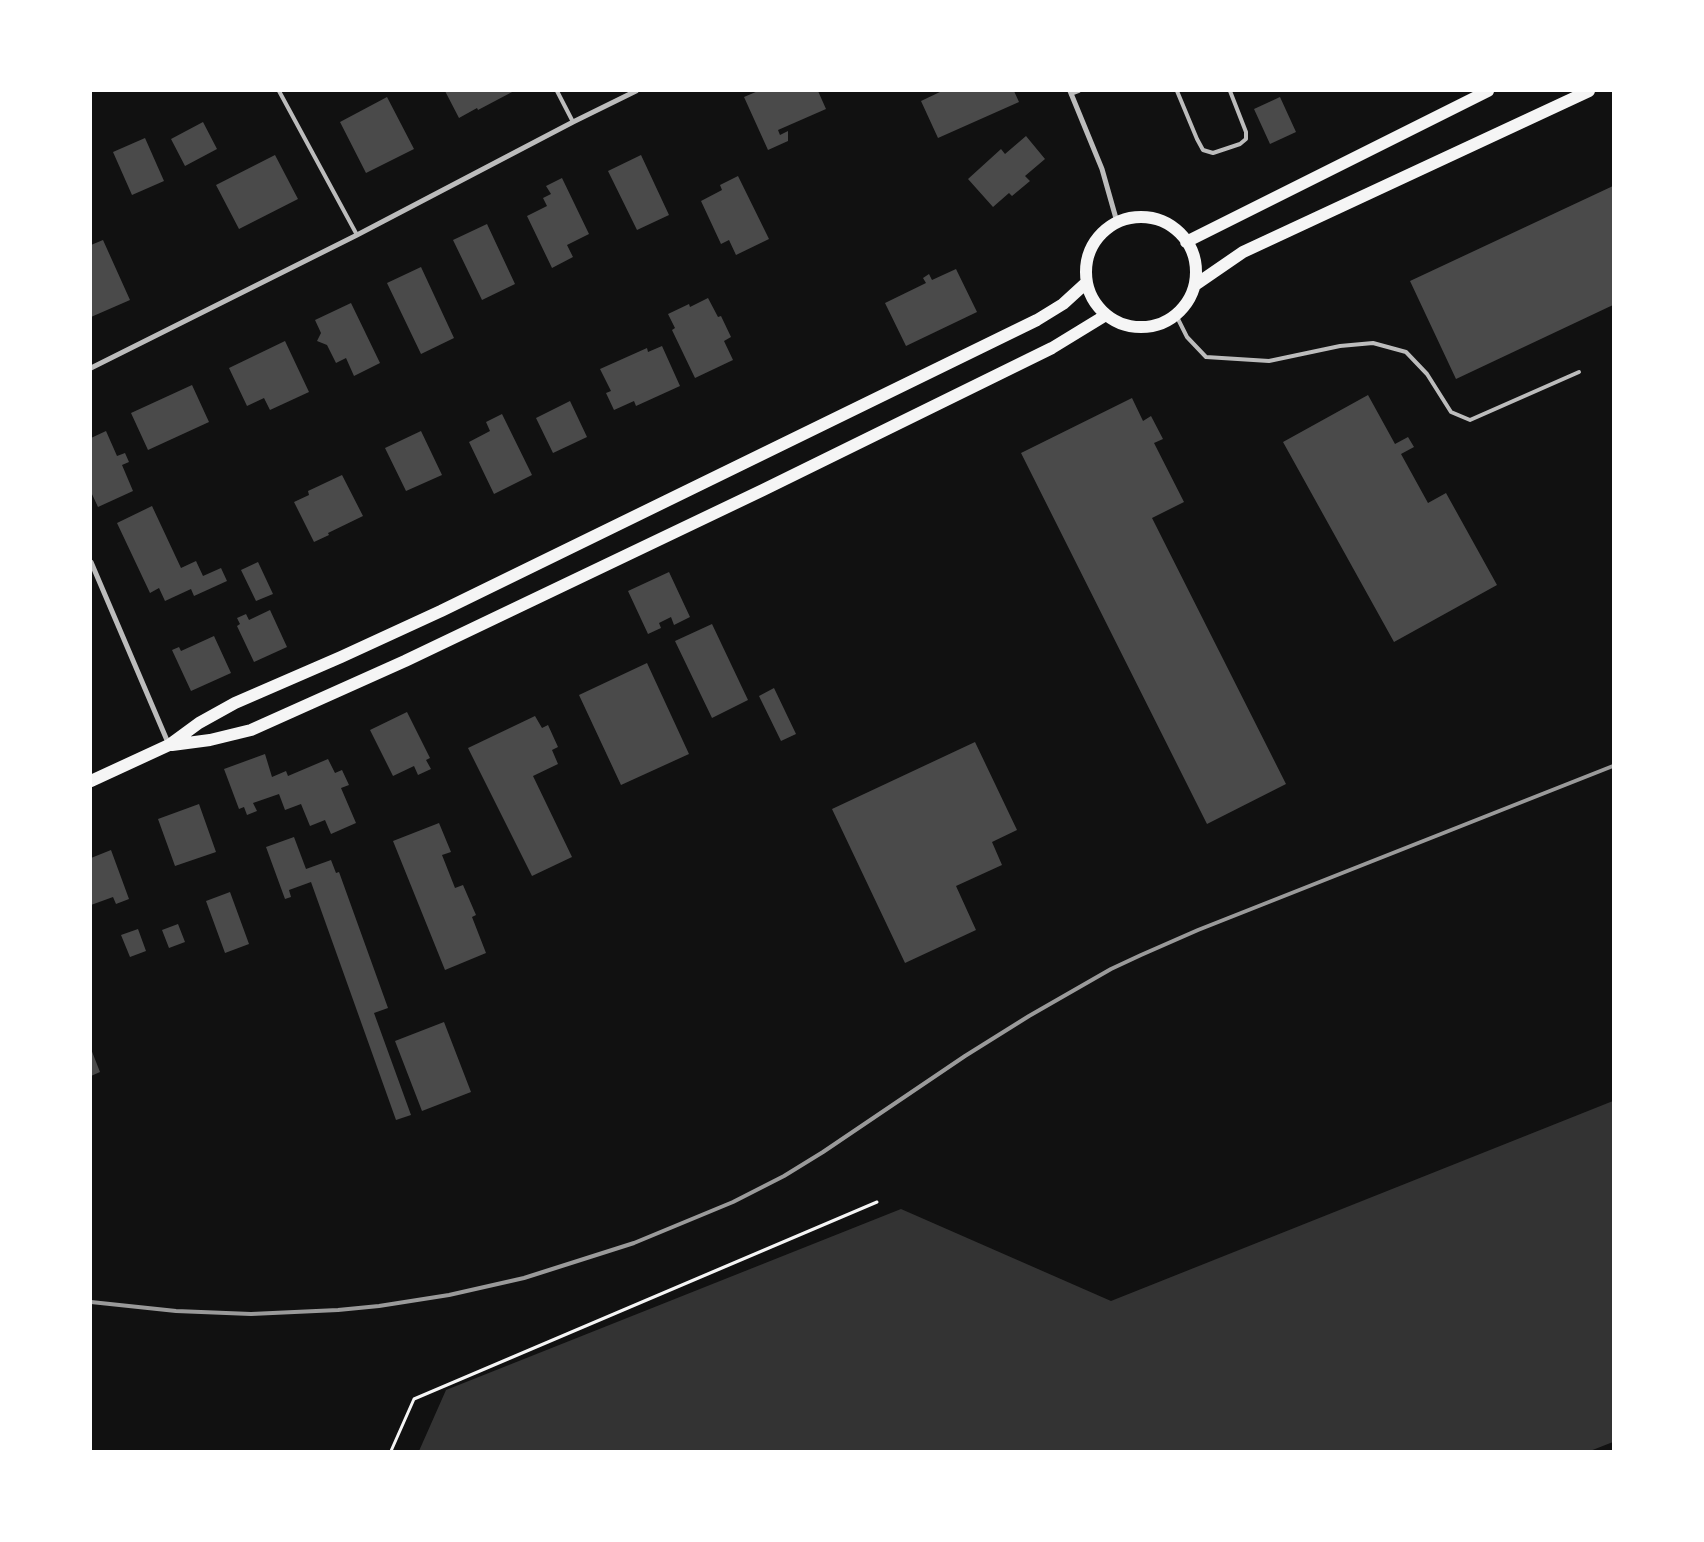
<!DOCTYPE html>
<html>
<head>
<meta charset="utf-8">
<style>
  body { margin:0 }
  #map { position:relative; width:1704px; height:1542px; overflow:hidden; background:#111; font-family:Figtree,sans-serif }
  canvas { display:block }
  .frame { position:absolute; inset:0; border:92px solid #fff; pointer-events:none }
</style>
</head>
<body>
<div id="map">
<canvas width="1704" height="1542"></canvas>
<div class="frame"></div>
</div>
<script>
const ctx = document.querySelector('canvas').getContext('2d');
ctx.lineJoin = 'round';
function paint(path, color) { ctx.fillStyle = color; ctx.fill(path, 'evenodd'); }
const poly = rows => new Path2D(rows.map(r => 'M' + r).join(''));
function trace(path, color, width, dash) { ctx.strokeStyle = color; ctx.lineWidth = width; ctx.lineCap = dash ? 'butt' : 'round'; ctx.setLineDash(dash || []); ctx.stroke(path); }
paint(poly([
  [1613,1101,1613,1442,1590,1451,419,1451,446,1390,901,1209,1111,1301]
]), '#333');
paint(poly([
  [445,91,514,91,478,110,477,108,459,118],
  [758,91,818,91,826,109,778,130,780,135,788,131,788,141,768,150,744,97],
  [942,91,1014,91,1019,102,938,138,921,101],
  [387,97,414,149,366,173,340,122],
  [1280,97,1296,132,1270,144,1254,109],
  [203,122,217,149,185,166,171,139],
  [1026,136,1045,159,1025,176,1030,181,1012,196,1009,193,993,207,968,179,1001,149,1005,154],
  [145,138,164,181,132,195,113,152],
  [275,155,298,199,239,229,216,185],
  [641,155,669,215,637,230,608,171],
  [738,176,769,239,736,255,729,240,721,244,701,201,722,190,720,185],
  [562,178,589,234,567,245,573,257,552,268,527,216,547,206,543,198,551,194,546,186],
  [1613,186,1613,305,1456,379,1410,281],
  [487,224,515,284,482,300,453,240],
  [103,240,130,300,91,317,91,245],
  [421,267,454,338,421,354,387,283],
  [956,269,977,312,906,346,885,303,926,283,923,278,929,274,932,280],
  [708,298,718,317,721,316,731,337,724,341,733,360,695,378,672,330,675,328,668,314,689,304,690,307],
  [351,303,380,363,354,376,346,358,336,363,327,345,317,341,321,333,315,320],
  [285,341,309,392,270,410,264,398,247,406,229,368],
  [662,346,680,386,636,406,634,401,614,410,606,393,611,391,600,369,647,348,648,352],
  [192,385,209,422,148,450,131,413],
  [1368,395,1395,444,1408,437,1414,447,1401,454,1428,503,1446,493,1497,585,1394,642,1283,442],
  [1132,398,1143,421,1151,416,1163,439,1154,443,1184,502,1152,518,1286,784,1207,824,1021,453],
  [570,401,587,437,553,453,536,418],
  [502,414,532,475,494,494,469,442,490,431,486,422],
  [106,431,117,456,125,453,129,462,122,465,133,491,98,507,91,492,91,438],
  [421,431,442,475,406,491,385,448],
  [342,475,363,516,328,533,329,535,314,542,294,502,309,495,308,491],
  [152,506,181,568,196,561,203,576,221,568,227,581,194,596,191,589,165,601,159,588,150,593,117,523],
  [258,562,273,594,256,601,241,570],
  [669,572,690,617,674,625,671,617,659,623,661,628,648,634,628,591],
  [270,610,287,647,254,662,237,626,240,624,237,618,246,614,249,620],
  [712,624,748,700,712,718,675,641],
  [214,636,231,673,191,691,172,650,179,647,181,651],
  [647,663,689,754,621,785,579,695],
  [774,688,796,734,781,741,759,696],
  [407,712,430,758,426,760,431,769,418,775,414,766,393,776,370,730],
  [535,716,542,728,548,725,558,747,552,750,558,764,533,776,572,857,532,876,468,748],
  [975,742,1017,830,992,842,1002,865,956,886,976,930,905,963,832,809],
  [265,754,272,777,286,771,288,776,328,759,335,773,342,770,349,785,341,788,356,823,331,834,325,820,310,826,301,804,285,810,279,794,253,803,257,811,247,815,244,807,239,809,224,769],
  [199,804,216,852,175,866,158,819],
  [439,823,451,852,442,855,455,888,463,885,476,915,472,917,486,953,445,970,393,841],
  [294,837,306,869,331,860,336,873,339,872,388,1008,374,1013,411,1115,396,1120,311,882,289,890,291,897,285,899,266,847],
  [111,850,129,899,116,904,113,897,91,905,91,858],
  [230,892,249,944,225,953,206,901],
  [178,924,185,942,169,948,162,930],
  [138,929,146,951,130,957,121,935],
  [444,1022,471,1092,422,1111,395,1041],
  [91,1049,100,1072,91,1076]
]), '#4a4a4a');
trace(poly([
  [391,1451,414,1399,877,1202]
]), '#f5f5f5', 3);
trace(poly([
  [279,91,357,235],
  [557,91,573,122],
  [1177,91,1197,139,1203,150,1213,153,1240,144,1246,139,1246,132,1230,91],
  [1071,94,1079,91],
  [1176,315,1187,337,1206,357,1269,361,1340,346,1373,343,1406,352,1427,374,1451,412,1470,420,1579,372]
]), '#bcbcbc', 4);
trace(poly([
  [1070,91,1102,169,1117,222],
  [91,368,357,235,573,122,636,91],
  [91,562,169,745]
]), '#bcbcbc', 5);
trace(poly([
  '1086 272a55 55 0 1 1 110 0a55 55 0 1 1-110 0Z',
  [1186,242,1488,91],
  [1195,285,1243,252,1589,91],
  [172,745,210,740,251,730,405,661,763,490,1052,348,1106,315],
  [91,781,169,745,199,723,235,703,341,657,441,611,1037,320,1063,304,1086,283]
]), '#f5f5f5', 12);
trace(poly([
  [91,1302,176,1311,251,1314,338,1310,379,1306,449,1295,524,1278,634,1243,733,1202,784,1176,823,1152,965,1056,1029,1016,1111,969,1141,955,1198,930,1613,766]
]), '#9a9a9a', 4);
</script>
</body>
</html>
